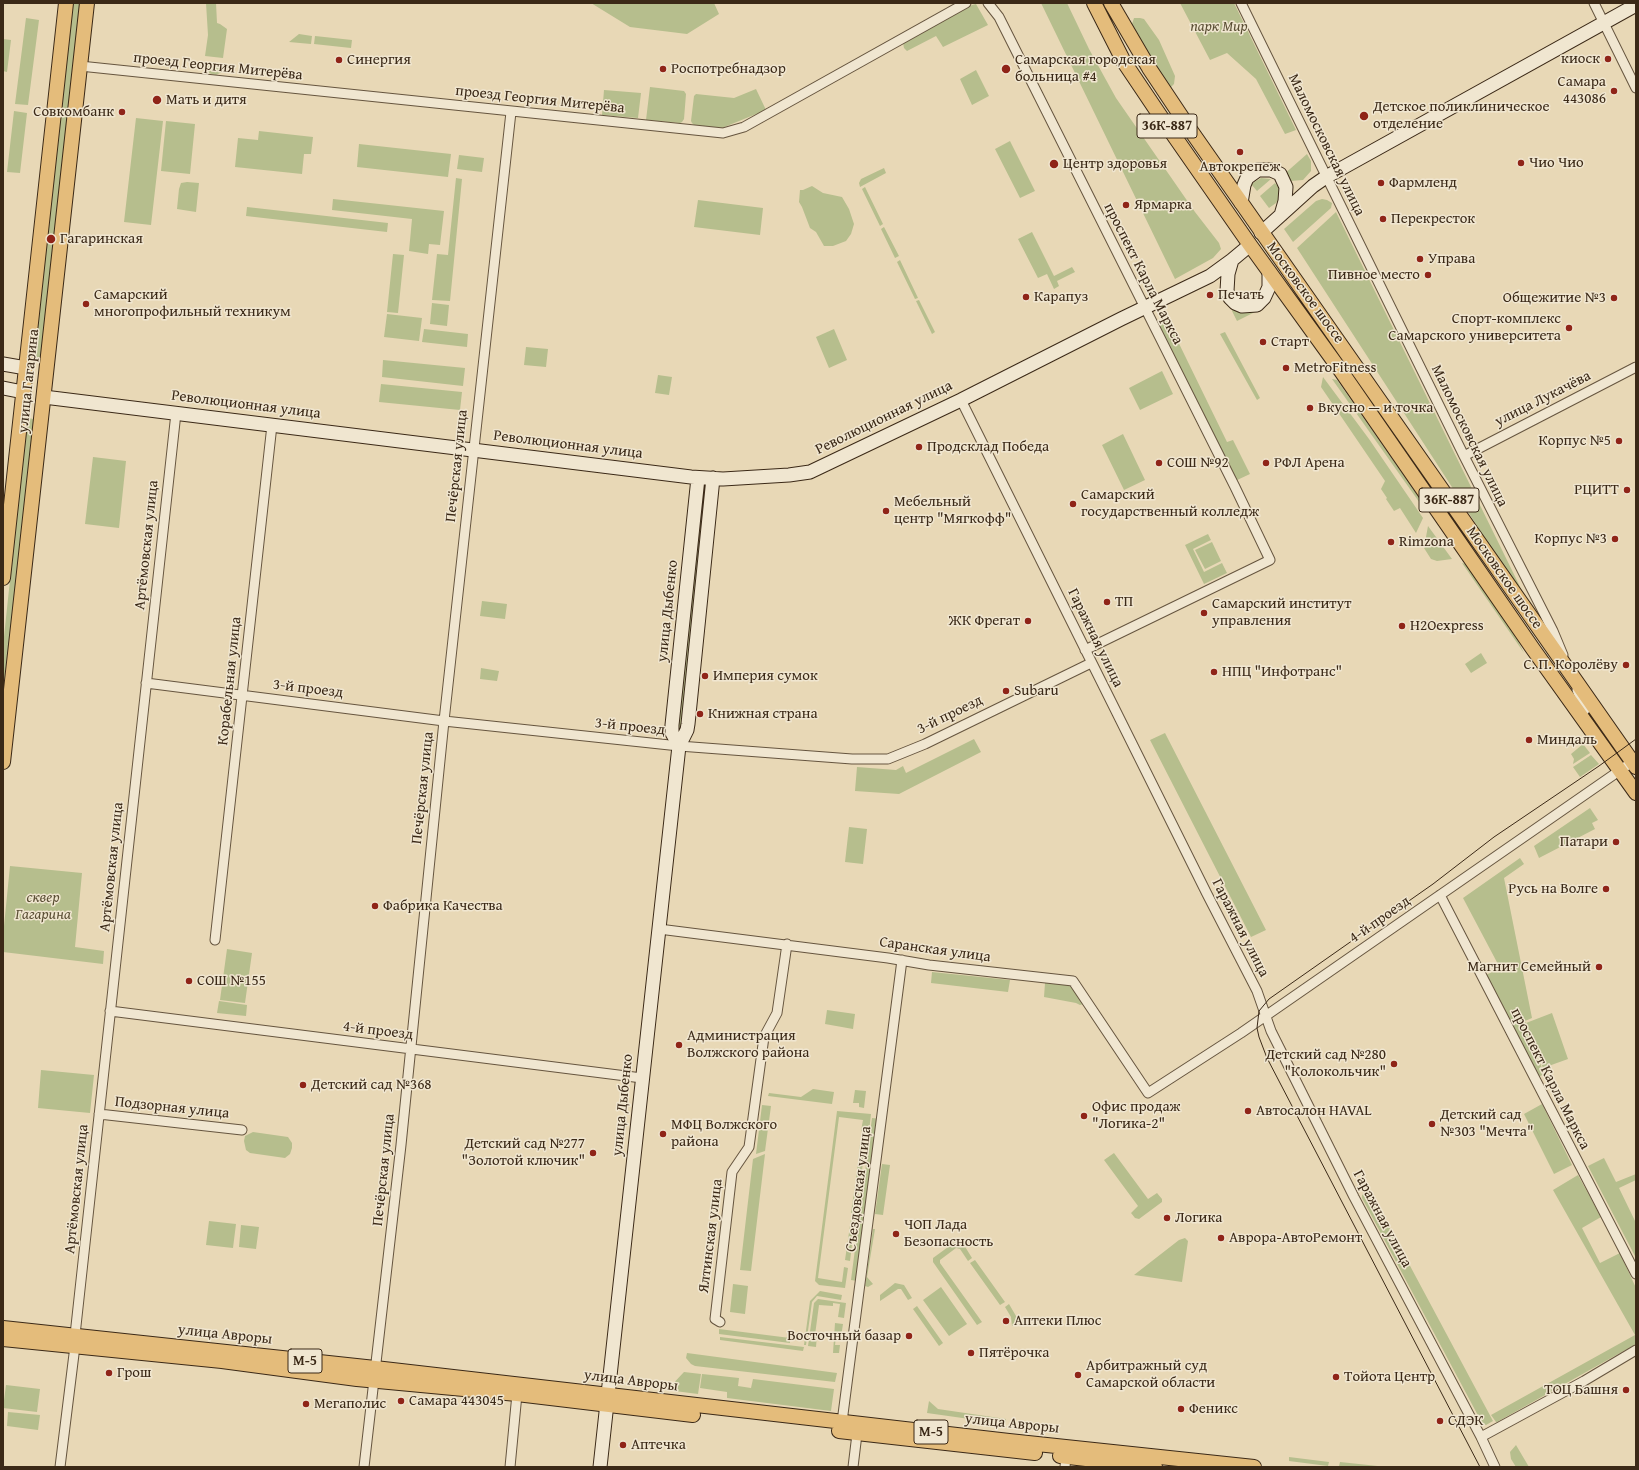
<!DOCTYPE html>
<html>
<head>
<meta charset="utf-8">
<style>
  body { margin:0 }
  #map { position:relative; width:1639px; height:1470px; overflow:hidden; background:#e8d8b6; font-family:"Gentium Book Plus",serif }
  canvas { display:block }
  .frame { position:absolute; inset:0; border:4px solid #3b2917; pointer-events:none }
</style>
</head>
<body>
<div id="map">
<canvas width="1639" height="1470"></canvas>
<div class="frame"></div>
</div>
<script>
const ctx = document.querySelector('canvas').getContext('2d');
ctx.lineJoin = 'round';
function paint(path, color) { ctx.fillStyle = color; ctx.fill(path, 'evenodd'); }
const poly = rows => new Path2D(rows.map(r => 'M' + r).join(''));
function trace(path, color, width, dash) { ctx.strokeStyle = color; ctx.lineWidth = width; ctx.lineCap = dash ? 'butt' : 'round'; ctx.setLineDash(dash || []); ctx.stroke(path); }
function write(font, color, halo, rows, align = 'center') {
  ctx.font = font + ' "Gentium Book Plus",serif'; ctx.lineWidth = 3; ctx.setLineDash([]); ctx.textBaseline = 'middle'; ctx.strokeStyle = halo; ctx.fillStyle = color; for (const [text, x, y, turn = 0] of rows) {
    ctx.save(); ctx.translate(x, y); ctx.rotate((+turn || 0) * Math.PI / 180); ctx.textAlign = isNaN(turn) ? turn : align; if (halo) ctx.strokeText(text, 0, 0); ctx.fillText(text, 0, 0); ctx.restore();
  }
}
paint(poly([
  [73,3,80,3,41,357,37,359,34,357],
  [206,3,216,3,217,23,220,24,227,29,223,58,205,56,208,35],
  [591,3,714,3,719,14,687,34,630,27],
  [1041,3,1067,3,1089,49,1116,98,1195,212,1219,243,1221,249,1213,258,1175,279],
  [1180,3,1234,3,1296,130,1285,134,1256,79,1227,53,1210,60],
  [976,4,988,25,943,47,936,36,907,51,904,48,903,43,972,5],
  [26,18,39,20,28,105,15,104],
  [1134,18,1140,18,1144,19,1159,40,1175,76,1174,84,1171,87,1167,86,1132,24],
  [299,34,312,36,311,44,289,42],
  [315,36,352,40,351,48,314,44],
  [3,39,11,40,7,72,3,71],
  [206,66,222,67,222,72,216,75,211,74,205,70],
  [976,70,989,96,972,105,960,79],
  [650,87,684,91,686,94,684,119,682,122,680,123,646,120],
  [756,89,766,110,722,128,694,125,692,123,691,121,694,96,696,94,734,98],
  [604,90,641,93,638,118,602,115],
  [14,111,27,113,20,173,7,172],
  [136,118,163,121,151,225,124,222],
  [166,121,195,124,190,174,161,171],
  [259,131,313,137,311,154,304,154,302,174,235,167,238,138,258,140],
  [1010,141,1035,191,1020,198,995,149],
  [359,144,451,154,448,177,357,167],
  [1307,154,1311,161,1311,171,1303,180,1290,181,1282,176],
  [459,155,484,158,482,172,457,169],
  [884,168,886,173,860,187,859,183,861,179],
  [456,178,462,179,450,301,432,300,437,254,448,255],
  [1261,178,1271,179,1257,191,1251,184],
  [187,182,199,183,196,212,177,209,179,189,181,183],
  [1275,183,1280,189,1280,197,1276,203,1269,208,1260,196],
  [812,186,823,193,842,197,849,209,854,224,851,234,846,241,833,246,824,246,816,232,810,228,802,207,799,202,800,190,803,190],
  [865,187,883,224,880,226,862,189],
  [333,199,444,211,440,245,429,244,428,254,409,251,412,219,332,210],
  [1322,199,1327,200,1332,203,1331,208,1293,242,1284,229,1316,201],
  [698,200,763,208,760,235,694,227],
  [247,207,388,223,387,232,246,216],
  [1336,212,1531,609,1297,248],
  [884,227,899,256,895,258,881,229],
  [1032,232,1054,276,1072,267,1075,272,1057,281,1059,286,1054,289,1047,274,1038,278,1018,239],
  [393,254,404,255,398,313,387,312],
  [900,260,918,298,915,299,897,262],
  [919,300,935,332,932,334,916,301],
  [432,303,449,305,447,326,430,324],
  [1233,308,1253,309,1255,312,1237,321,1232,311],
  [387,314,422,318,419,341,384,337],
  [1167,319,1227,442,1233,440,1250,474,1235,481,1158,323],
  [424,329,468,334,467,347,422,342],
  [834,329,847,360,829,368,816,337],
  [1225,332,1260,398,1257,400,1220,334],
  [526,347,548,349,546,367,524,365],
  [383,360,465,368,463,386,382,377],
  [1162,371,1173,394,1140,410,1129,388],
  [658,375,672,377,669,395,655,393],
  [1323,377,1369,439,1423,518,1416,533,1400,508,1394,511,1386,499,1387,498,1381,489,1385,481,1321,387],
  [1332,379,1337,380,1423,503,1424,506,1422,506],
  [381,384,462,392,460,410,379,402],
  [29,418,33,419,34,421,3,707,3,646,27,420],
  [1123,434,1145,480,1124,490,1102,445],
  [93,457,126,461,119,528,85,524],
  [700,502,705,503,682,728,679,732,677,730],
  [1428,526,1452,559,1437,561,1431,559,1424,548],
  [1208,534,1211,540,1193,549,1204,572,1222,563,1227,573,1204,584,1185,545],
  [1212,542,1221,561,1205,569,1195,550],
  [1462,563,1466,564,1518,641,1524,653],
  [482,601,507,604,505,619,480,616],
  [1481,653,1487,663,1471,673,1465,664],
  [481,668,499,671,497,681,480,679],
  [1165,733,1266,930,1251,937,1150,740],
  [974,739,981,752,899,794,855,791,857,767,896,770,903,766,906,773],
  [1583,744,1590,753,1573,764,1574,759,1571,754],
  [1591,755,1599,764,1580,777,1573,767],
  [1590,808,1598,820,1592,823,1595,829,1539,858,1534,846],
  [849,827,867,829,863,864,845,862],
  [1520,858,1524,864,1504,878,1532,1018,1525,1021,1544,1074,1537,1078,1484,976,1500,968,1463,898],
  [10,866,82,873,75,947,104,951,103,964,3,952,3,936],
  [227,949,252,953,245,1003,220,1000],
  [932,972,1010,980,1008,992,931,983],
  [1045,983,1072,985,1084,1004,1080,1005,1076,1003,1044,997],
  [219,1001,247,1005,246,1016,217,1013],
  [827,1010,855,1014,853,1029,825,1024],
  [1552,1013,1568,1059,1543,1068,1526,1023],
  [41,1070,94,1075,90,1113,38,1108],
  [813,1089,834,1092,832,1104,768,1096,769,1093,801,1097],
  [855,1090,866,1091,864,1108,859,1107,859,1103,853,1103],
  [1542,1104,1572,1165,1554,1174,1524,1114],
  [762,1105,771,1106,765,1151,756,1154],
  [837,1111,871,1114,869,1132,861,1131,863,1120,839,1117,818,1278,842,1282,844,1267,848,1268,845,1288,819,1285,815,1281],
  [872,1118,881,1119,857,1281,851,1280],
  [253,1132,288,1137,292,1143,292,1148,290,1154,285,1158,250,1153,246,1150,244,1141,245,1136],
  [860,1144,865,1145,861,1179,856,1179],
  [1114,1153,1148,1199,1157,1193,1162,1199,1162,1202,1139,1219,1135,1218,1131,1213,1138,1206,1104,1160],
  [765,1154,751,1271,740,1270,753,1159],
  [1604,1158,1616,1182,1636,1174,1636,1180,1619,1188,1636,1223,1636,1258,1588,1166],
  [882,1164,890,1165,883,1215,875,1214],
  [1578,1175,1601,1217,1582,1228,1600,1263,1620,1253,1636,1288,1636,1344,1497,1422,1496,1422,1491,1415,1635,1335,1553,1190],
  [855,1185,860,1185,856,1214,851,1213],
  [1370,1191,1493,1421,1486,1425,1482,1423,1362,1198,1362,1195],
  [851,1219,855,1220,850,1261,845,1260],
  [209,1221,236,1224,233,1248,206,1245],
  [241,1225,259,1227,256,1249,239,1247],
  [873,1229,875,1229,867,1277,873,1284,868,1287,865,1286],
  [1185,1238,1188,1241,1182,1282,1134,1275,1179,1240],
  [955,1242,958,1242,964,1245,972,1258,968,1261,960,1249,956,1248,940,1260,940,1263,982,1322,977,1325,933,1262,933,1258],
  [975,1260,1005,1302,1000,1305,970,1263],
  [895,1283,904,1285,912,1298,908,1300,901,1289,898,1289,880,1301,880,1295],
  [733,1284,748,1286,745,1314,730,1312],
  [941,1287,967,1324,949,1336,923,1300],
  [820,1291,842,1295,841,1300,817,1296,812,1302,806,1345,804,1345,810,1301],
  [818,1299,846,1303,844,1318,838,1317,840,1304,833,1303,833,1306,819,1305,815,1335,817,1335,816,1347,808,1346,814,1303],
  [1009,1304,1016,1316,1016,1326,1012,1326,1011,1317,1005,1307],
  [917,1306,943,1343,939,1346,913,1309],
  [835,1323,843,1324,841,1337,836,1337,835,1345,840,1345,839,1353,833,1353],
  [719,1329,790,1338,790,1343,719,1334],
  [720,1337,804,1347,803,1351,720,1340],
  [687,1353,837,1373,835,1382,695,1366,691,1364,686,1358],
  [684,1372,701,1374,698,1394,667,1390],
  [702,1374,739,1378,738,1386,751,1388,753,1379,834,1389,831,1411,727,1398,727,1389,727,1392,700,1388],
  [6,1385,40,1389,37,1412,3,1408],
  [929,1401,938,1409,1006,1419,1005,1424,927,1413],
  [8,1412,40,1415,38,1430,7,1426],
  [1516,1445,1529,1467,1516,1467,1511,1459,1510,1452],
  [1289,1457,1329,1462,1328,1466,1289,1461],
  [1340,1462,1387,1467,1339,1466]
]), '#b6be8d');
const street = poly([
  [988,3,999,17,1235,487,1270,560,1085,650],
  [1241,3,1464,456,1553,631,1563,655],
  [1594,3,1636,88],
  [80,66,723,133,744,127,966,3],
  [961,400,1207,894,1257,991,1271,1031,1354,1197,1481,1437,1495,1467],
  [1464,456,1636,367],
  [146,683,444,721,679,746,852,759,888,759,925,744,1091,663],
  [1577,690,1585,710],
  [1440,895,1636,1274],
  [659,929,888,958,929,965,1073,981,1148,1093,1241,1033,1632,762],
  [215,940,272,425],
  [110,1011,642,1078],
  [99,1114,242,1130],
  [720,1322,715,1319,732,1172,749,1147,764,1037,777,1013,787,944],
  [75,1335,176,413],
  [842,1422,902,960],
  [1481,1437,1584,1381,1636,1350],
  [60,1467,75,1346],
  [364,1467,401,1145,444,721,511,112],
  [510,1467,517,1394],
  [853,1467,857,1434],
  [1065,1467,1066,1456]
]);
const secondary = poly([
  [1241,203,1244,185,1247,178,1258,170,1271,170,1280,174,1286,187,1285,201,1281,215],
  [1261,233,1313,186,1326,177,1636,5],
  [1232,260,1228,274,1227,291,1230,298,1235,303,1242,306,1257,305,1264,298,1269,287,1269,271],
  [3,364,26,368],
  [3,388,23,392],
  [44,397,691,477,723,479,789,475,810,472,961,400,1121,319,1210,276,1232,260,1250,245],
  [679,746,672,733,672,725,698,478],
  [600,1467,679,746,687,730,688,724,713,478]
]);
const primary = poly([
  [1094,3,1124,62,1161,117,1250,245,1341,371,1533,649,1636,793],
  [1111,3,1149,68,1189,128,1636,767],
  [3,578,66,3],
  [3,762,87,3],
  [3,1328,375,1368,1009,1441,1254,1467],
  [3,1339,222,1361,357,1379,517,1394,693,1415],
  [839,1431,1035,1453],
  [1060,1456,1155,1467]
]);
trace(street, '#66553f', 11);
trace(secondary, '#3b2917', 15);
trace(primary, '#3b2917', 16);
trace(street, '#f0e6d0', 9);
trace(secondary, '#f0e6d0', 13);
trace(primary, '#e4bc7b', 14);
trace(poly([
  [1480,1467,1267,1058,1259,1037,1257,1028,1259,1011,1269,999,1433,884,1494,837,1599,766,1636,739]
]), '#3b2917', 1);
for (const [x, y, r, color] of [
  [1608,59,4,"#8f2418"],
  [339,60,4,"#8f2418"],
  [663,69,4,"#8f2418"],
  [1006,69,5,"#8f2418"],
  [1614,91,4,"#8f2418"],
  [157,100,5,"#8f2418"],
  [122,112,4,"#8f2418"],
  [1364,116,5,"#8f2418"],
  [1240,152,4,"#8f2418"],
  [1521,163,4,"#8f2418"],
  [1054,164,5,"#8f2418"],
  [1381,183,4,"#8f2418"],
  [1126,205,4,"#8f2418"],
  [1383,219,4,"#8f2418"],
  [51,239,5,"#8f2418"],
  [1420,259,4,"#8f2418"],
  [1428,275,4,"#8f2418"],
  [1210,295,4,"#8f2418"],
  [1026,297,4,"#8f2418"],
  [1614,298,4,"#8f2418"],
  [86,304,4,"#8f2418"],
  [1569,328,4,"#8f2418"],
  [1263,342,4,"#8f2418"],
  [1286,368,4,"#8f2418"],
  [1310,408,4,"#8f2418"],
  [1619,441,4,"#8f2418"],
  [919,447,4,"#8f2418"],
  [1159,463,4,"#8f2418"],
  [1266,463,4,"#8f2418"],
  [1627,490,4,"#8f2418"],
  [1073,504,4,"#8f2418"],
  [886,511,4,"#8f2418"],
  [1615,539,4,"#8f2418"],
  [1391,542,4,"#8f2418"],
  [1107,602,4,"#8f2418"],
  [1204,613,4,"#8f2418"],
  [1028,621,4,"#8f2418"],
  [1402,626,4,"#8f2418"],
  [1626,665,4,"#8f2418"],
  [1214,672,4,"#8f2418"],
  [705,676,4,"#8f2418"],
  [1006,691,4,"#8f2418"],
  [700,714,4,"#8f2418"],
  [1529,740,4,"#8f2418"],
  [1616,842,4,"#8f2418"],
  [1606,889,4,"#8f2418"],
  [375,906,4,"#8f2418"],
  [1599,967,4,"#8f2418"],
  [189,981,4,"#8f2418"],
  [679,1045,4,"#8f2418"],
  [1394,1064,4,"#8f2418"],
  [303,1085,4,"#8f2418"],
  [1248,1111,4,"#8f2418"],
  [1084,1116,4,"#8f2418"],
  [1432,1124,4,"#8f2418"],
  [663,1134,4,"#8f2418"],
  [593,1153,4,"#8f2418"],
  [1167,1218,4,"#8f2418"],
  [896,1234,4,"#8f2418"],
  [1221,1238,4,"#8f2418"],
  [1006,1321,4,"#8f2418"],
  [909,1336,4,"#8f2418"],
  [971,1353,4,"#8f2418"],
  [109,1373,4,"#8f2418"],
  [1078,1375,4,"#8f2418"],
  [1336,1377,4,"#8f2418"],
  [1626,1390,4,"#8f2418"],
  [401,1401,4,"#8f2418"],
  [306,1404,4,"#8f2418"],
  [1181,1409,4,"#8f2418"],
  [1440,1421,4,"#8f2418"],
  [623,1445,4,"#8f2418"]
]) { const dot = new Path2D(); dot.arc(x, y, r, 0, 2 * Math.PI); ctx.fillStyle = color; ctx.fill(dot); trace(dot, '#f0e6d0', 1.5); }
for (const [x, y, w] of [
  [1167,126,60],
  [1449,500,60],
  [305,1361,34],
  [931,1432,34]
]) { const box = new Path2D(); box.roundRect(x - w / 2, y - 12, w, 24, 3); ctx.fillStyle = '#f0e6d0'; ctx.fill(box); trace(box, '#3b2917', 1); }
write('bold 14px', '#3b2917', null, [
  ["36К-887",1167,126],
  ["36К-887",1449,500],
  ["М-5",305,1361],
  ["М-5",931,1432]
]);
write('italic 15px', '#5a4e34', '#f0e6d0', [
  ["парк Мир",1219,27],
  ["сквер",43,898],
  ["Гагарина",43,915]
]);
write('15px', '#3b2917', '#f0e6d0', [
  ["киоск",1600,59,"right"],
  ["Синергия",347,60],
  ["Самарская городская",1015,60],
  ["больница #4",1015,77],
  ["Роспотребнадзор",671,69],
  ["Самара",1606,82,"right"],
  ["443086",1606,99,"right"],
  ["Мать и дитя",166,100],
  ["Детское поликлиническое",1373,107],
  ["отделение",1373,124],
  ["Совкомбанк",114,112,"right"],
  ["Чио Чио",1529,163],
  ["Центр здоровья",1063,164],
  ["Автокрепеж",1240,167,"center"],
  ["Фармленд",1389,183],
  ["Ярмарка",1134,205],
  ["Перекресток",1391,219],
  ["Гагаринская",60,239],
  ["Управа",1428,259],
  ["Пивное место",1420,275,"right"],
  ["Самарский",94,295],
  ["многопрофильный техникум",94,312],
  ["Печать",1218,295],
  ["Карапуз",1034,297],
  ["Общежитие №3",1606,298,"right"],
  ["Спорт-комплекс",1561,319,"right"],
  ["Самарского университета",1561,336,"right"],
  ["Старт",1271,342],
  ["MetroFitness",1294,368],
  ["Вкусно — и точка",1318,408],
  ["Корпус №5",1611,441,"right"],
  ["Продсклад Победа",927,447],
  ["СОШ №92",1167,463],
  ["РФЛ Арена",1274,463],
  ["РЦИТТ",1619,490,"right"],
  ["Самарский",1081,495],
  ["государственный колледж",1081,512],
  ["Мебельный",894,502],
  ["центр \"Мягкофф\"",894,519],
  ["Корпус №3",1607,539,"right"],
  ["Rimzona",1399,542],
  ["ТП",1115,602],
  ["Самарский институт",1212,604],
  ["управления",1212,621],
  ["ЖК Фрегат",1020,621,"right"],
  ["H2Oexpress",1410,626],
  ["С. П. Королёву",1618,665,"right"],
  ["НПЦ \"Инфотранс\"",1222,672],
  ["Империя сумок",713,676],
  ["Subaru",1014,691],
  ["Книжная страна",708,714],
  ["Миндаль",1537,740],
  ["Патари",1608,842,"right"],
  ["Русь на Волге",1598,889,"right"],
  ["Фабрика Качества",383,906],
  ["Магнит Семейный",1591,967,"right"],
  ["СОШ №155",197,981],
  ["Администрация",687,1036],
  ["Волжского района",687,1053],
  ["Детский сад №280",1386,1055,"right"],
  ["\"Колокольчик\"",1386,1072,"right"],
  ["Детский сад №368",311,1085],
  ["Офис продаж",1092,1107],
  ["\"Логика-2\"",1092,1124],
  ["Автосалон HAVAL",1256,1111],
  ["Детский сад",1440,1115],
  ["№303 \"Мечта\"",1440,1132],
  ["МФЦ Волжского",671,1125],
  ["района",671,1142],
  ["Детский сад №277",585,1144,"right"],
  ["\"Золотой ключик\"",585,1161,"right"],
  ["Логика",1175,1218],
  ["ЧОП Лада",904,1225],
  ["Безопасность",904,1242],
  ["Аврора-АвтоРемонт",1229,1238],
  ["Аптеки Плюс",1014,1321],
  ["Восточный базар",901,1336,"right"],
  ["Пятёрочка",979,1353],
  ["Арбитражный суд",1086,1366],
  ["Самарской области",1086,1383],
  ["Грош",117,1373],
  ["Тойота Центр",1344,1377],
  ["ТОЦ Башня",1618,1390,"right"],
  ["Самара 443045",409,1401],
  ["Мегаполис",314,1404],
  ["Феникс",1189,1409],
  ["СДЭК",1448,1421],
  ["Аптечка",631,1445]
], 'left');
write('15px', '#3b2917', '#f0e6d0', [
  ["проезд Георгия Митерёва",218,67,6],
  ["проезд Георгия Митерёва",540,100,6],
  ["Маломосковская улица",1326,145,64],
  ["проспект Карла Маркса",1143,274,63],
  ["Московское шоссе",1305,293,54],
  ["улица Гагарина",29,381,-84],
  ["улица Лукачёва",1543,399,-27],
  ["Революционная улица",246,405,7],
  ["Революционная улица",884,418,-26],
  ["Маломосковская улица",1469,436,64],
  ["Революционная улица",568,445,7],
  ["Печёрская улица",457,466,-84],
  ["Артёмовская улица",147,545,-84],
  ["Московское шоссе",1504,578,55],
  ["улица Дыбенко",668,611,-84],
  ["Гаражная улица",1095,638,64],
  ["Корабельная улица",230,681,-84],
  ["3-й проезд",308,689,7],
  ["3-й проезд",950,715,-26],
  ["3-й проезд",630,727,6],
  ["Печёрская улица",423,788,-84],
  ["Артёмовская улица",112,867,-84],
  ["4-й проезд",1380,920,-35],
  ["Гаражная улица",1240,928,63],
  ["Саранская улица",935,950,8],
  ["4-й проезд",378,1031,7],
  ["проспект Карла Маркса",1550,1079,63],
  ["улица Дыбенко",623,1105,-84],
  ["Подзорная улица",172,1108,6],
  ["Печёрская улица",384,1170,-84],
  ["Артёмовская улица",77,1189,-84],
  ["Съездовская улица",859,1189,-83],
  ["Гаражная улица",1382,1219,62],
  ["Ялтинская улица",711,1236,-83],
  ["улица Авроры",225,1335,6],
  ["улица Авроры",631,1381,7],
  ["улица Авроры",1012,1424,6]
]);
</script>
</body>
</html>
